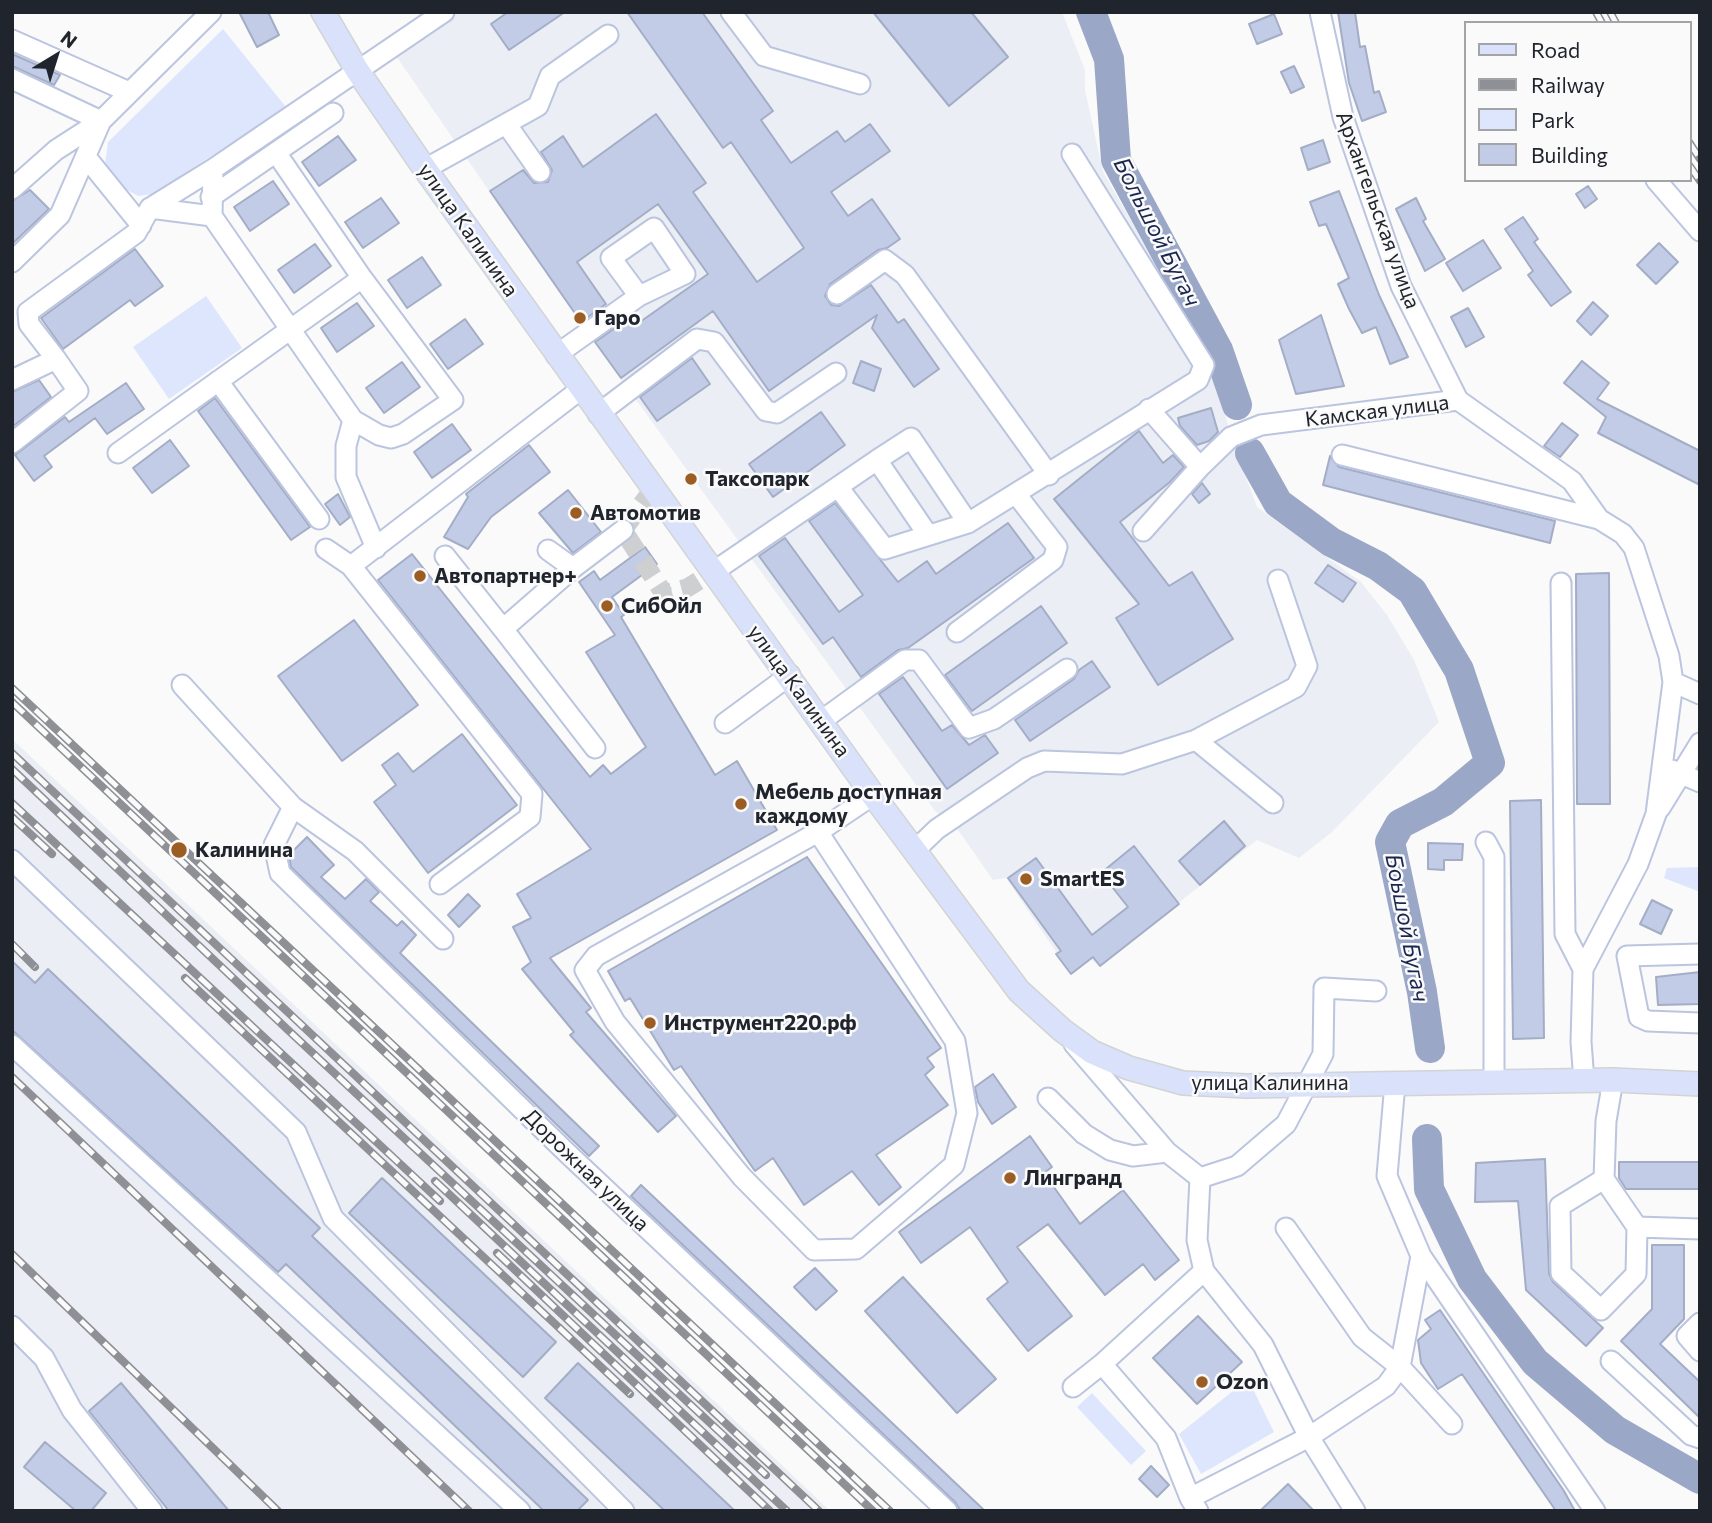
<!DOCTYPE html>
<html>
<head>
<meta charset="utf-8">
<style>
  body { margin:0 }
  #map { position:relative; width:1712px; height:1523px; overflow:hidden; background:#fafafa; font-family:Commissioner,sans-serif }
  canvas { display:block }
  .frame { position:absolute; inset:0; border:14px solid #20242d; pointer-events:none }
  .legend { position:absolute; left:1464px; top:21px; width:228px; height:161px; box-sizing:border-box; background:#fafafa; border:2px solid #a3a4a8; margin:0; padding:9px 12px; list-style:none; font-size:21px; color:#20242d }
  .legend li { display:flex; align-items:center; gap:14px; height:35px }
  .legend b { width:35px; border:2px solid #a3a4a8 }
  .north { position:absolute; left:21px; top:21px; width:70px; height:70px; -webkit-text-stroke:5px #fafafa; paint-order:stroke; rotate:38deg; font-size:19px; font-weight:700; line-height:28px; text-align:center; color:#20242d }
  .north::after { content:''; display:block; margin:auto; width:24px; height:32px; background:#20242d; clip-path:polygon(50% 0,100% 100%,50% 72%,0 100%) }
</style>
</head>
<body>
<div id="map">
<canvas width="1712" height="1523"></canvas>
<div class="frame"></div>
<ul class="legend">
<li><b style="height:9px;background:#d9e2fa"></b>Road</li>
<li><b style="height:9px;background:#8e9095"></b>Railway</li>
<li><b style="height:19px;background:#dde6fd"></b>Park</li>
<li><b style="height:19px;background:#c2cce6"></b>Building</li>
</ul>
<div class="north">N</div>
</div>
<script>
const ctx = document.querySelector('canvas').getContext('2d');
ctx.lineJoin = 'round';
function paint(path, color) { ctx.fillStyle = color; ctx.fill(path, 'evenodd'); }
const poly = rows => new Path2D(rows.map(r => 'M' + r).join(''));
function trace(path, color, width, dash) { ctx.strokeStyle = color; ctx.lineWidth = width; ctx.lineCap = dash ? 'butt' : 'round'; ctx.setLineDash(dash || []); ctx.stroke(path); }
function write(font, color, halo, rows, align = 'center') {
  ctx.font = font + ' Commissioner,sans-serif'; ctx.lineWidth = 5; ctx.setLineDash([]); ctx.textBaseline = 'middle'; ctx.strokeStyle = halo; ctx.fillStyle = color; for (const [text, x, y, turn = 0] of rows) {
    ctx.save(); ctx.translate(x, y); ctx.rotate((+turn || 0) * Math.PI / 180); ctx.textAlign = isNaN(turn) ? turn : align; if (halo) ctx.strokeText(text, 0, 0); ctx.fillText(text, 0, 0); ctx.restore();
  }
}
paint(poly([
  [459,12,1062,12,1085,70,1085,90,1103,172,1210,358,1231,437,1257,507,1361,582,1387,615,1414,660,1439,722,1332,832,1299,858,1257,840,1100,966,1090,959,1071,974,1006,878,993,880,956,827,935,811,583,327,396,56],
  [12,739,764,1448,830,1511,12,1511]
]), '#ebeef4');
paint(poly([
  [223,29,286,107,153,194,138,196,115,183,105,164,108,142],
  [206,296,242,348,169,399,133,347],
  [1700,867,1700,892,1664,878,1667,868],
  [1248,1379,1274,1432,1201,1474,1179,1434],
  [1092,1393,1146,1451,1131,1465,1077,1407]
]), '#dde6fd');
trace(poly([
  [1091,12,1109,59,1116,160,1218,350,1237,405],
  [1250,453,1278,503,1331,542,1378,566,1412,591,1459,670,1490,763,1443,802,1400,824,1390,842,1422,992,1430,1048],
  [1427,1139,1429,1189,1472,1279,1535,1362,1615,1430,1700,1479]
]), '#9ba7c6', 30);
const building = poly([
  [239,12,268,12,279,35,257,47,239,12],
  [508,12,565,12,509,50,491,24,508,12],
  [627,12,702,12,773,111,761,120,791,163,837,131,845,142,870,124,890,151,831,192,848,216,872,199,900,239,887,248,878,250,830,284,825,296,831,305,839,306,871,285,898,323,904,319,939,369,914,387,872,328,877,315,769,391,713,311,621,378,595,342,634,315,640,322,708,274,658,204,577,262,606,304,581,322,490,191,523,170,534,183,548,182,552,170,541,152,563,136,583,167,656,114,706,183,693,192,757,282,804,248,731,142,723,148,627,12],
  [873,12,971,12,1008,57,949,106,873,12],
  [1338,12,1355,12,1360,47,1365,46,1374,93,1379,91,1386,112,1362,121,1349,83,1338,12],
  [1274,14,1282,34,1257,44,1249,24,1274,14],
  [12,54,60,75,54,85,12,66,12,54],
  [1294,66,1304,87,1291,93,1281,72,1294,66],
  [338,136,356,160,319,186,302,162,338,136],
  [1323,140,1330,162,1308,170,1301,148,1323,140],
  [273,181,289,204,250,231,234,207,273,181],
  [1588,186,1597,199,1585,208,1576,194,1588,186],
  [30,190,49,209,12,244,12,201,30,190],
  [1339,191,1379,295,1408,357,1390,364,1376,327,1362,333,1349,309,1338,284,1349,278,1326,224,1319,226,1310,202,1339,191],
  [381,198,399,223,363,248,345,222,381,198],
  [1416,198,1426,219,1423,221,1445,259,1425,271,1396,209,1416,198],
  [1523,217,1538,239,1534,242,1571,292,1551,306,1528,275,1533,271,1505,229,1523,217],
  [1483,240,1501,268,1463,291,1446,263,1483,240],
  [1659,243,1678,262,1656,284,1637,265,1659,243],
  [315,244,331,266,294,293,278,270,315,244],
  [135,249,163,286,135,306,130,300,63,349,41,318,135,249],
  [422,257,441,285,407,308,388,280,422,257],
  [1593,302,1608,316,1591,335,1577,321,1593,302],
  [357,303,374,326,337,352,321,328,357,303],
  [1468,308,1484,337,1466,347,1451,317,1468,308],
  [1321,315,1344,386,1296,394,1279,340,1321,315],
  [465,319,483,344,448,369,430,344,465,319],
  [692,358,710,384,657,421,640,397,692,358],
  [861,361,881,369,874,391,853,383,861,361],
  [1582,361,1609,383,1597,399,1700,451,1700,485,1598,433,1606,417,1564,383,1582,361],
  [402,362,420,387,384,413,366,388,402,362],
  [39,380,51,397,12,427,12,392,39,380],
  [126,383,144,409,107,434,95,418,44,456,52,467,34,481,15,455,65,417,69,422,126,383],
  [215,398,310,527,291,540,198,411,215,398],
  [1211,408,1218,432,1209,441,1197,445,1180,426,1178,418,1211,408],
  [821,412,845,445,773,497,749,464,821,412],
  [1562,423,1578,435,1560,457,1544,446,1562,423],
  [452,424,471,450,432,478,414,452,452,424],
  [1139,431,1163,463,1173,455,1184,467,1170,482,1120,522,1169,586,1192,572,1233,639,1158,685,1116,618,1139,604,1054,499,1139,431],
  [170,440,189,466,152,493,133,468,170,440],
  [529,445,550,472,491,517,468,549,444,537,468,497,466,494,529,445],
  [1330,456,1339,467,1555,521,1550,543,1323,485,1330,456],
  [1202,483,1210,494,1199,503,1192,494,1202,483],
  [568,490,601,532,573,553,539,513,568,490],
  [338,494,350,517,340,525,325,504,338,494],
  [835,503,898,582,927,561,936,574,1008,523,1034,558,908,648,898,650,861,677,833,637,823,644,759,556,785,538,839,612,863,595,809,521,835,503],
  [645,547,657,564,612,597,624,615,621,617,715,775,737,761,777,830,550,958,591,1008,586,1012,676,1116,658,1132,570,1035,574,1032,522,969,531,962,513,927,531,918,517,894,591,849,378,580,412,554,590,777,603,765,611,774,646,747,586,652,615,635,579,582,594,571,600,580,645,547],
  [1328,565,1356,583,1343,602,1315,583,1328,565],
  [1609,573,1610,804,1577,804,1576,574,1609,573],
  [1041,606,1067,643,972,711,945,675,1041,606],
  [354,620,418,705,342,761,278,676,354,620],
  [1092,661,1110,687,1030,741,1015,720,1074,679,1079,670,1092,661],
  [903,677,942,731,952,725,969,745,985,735,998,753,947,789,879,694,903,677],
  [462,734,517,805,428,873,374,802,396,785,382,765,398,753,413,772,462,734],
  [1541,800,1544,1038,1513,1039,1510,801,1541,800],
  [1224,821,1245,846,1200,885,1179,861,1224,821],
  [307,837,334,865,321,877,345,899,366,879,379,892,370,901,397,926,402,921,416,935,400,953,599,1146,589,1156,291,867,289,855,307,837],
  [1428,843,1463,844,1462,860,1444,860,1444,870,1428,869,1428,843],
  [1134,846,1179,904,1100,966,1093,957,1071,974,1056,954,1061,951,1008,878,1036,858,1092,935,1128,907,1101,873,1134,846],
  [807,857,941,1048,927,1058,934,1067,925,1075,948,1105,876,1155,901,1187,879,1205,852,1171,804,1205,773,1158,755,1171,681,1066,674,1070,630,998,625,1001,608,971,807,857],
  [468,894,480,906,459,927,448,915,468,894],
  [1652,900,1672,910,1661,934,1640,924,1652,900],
  [12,961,35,983,48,969,320,1228,312,1236,588,1500,577,1511,544,1511,286,1264,278,1272,12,1030,12,961],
  [1700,972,1700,1004,1658,1005,1656,977,1700,972],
  [993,1074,1016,1107,992,1124,978,1102,975,1087,993,1074],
  [1030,1136,1052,1167,1044,1173,1080,1224,1123,1190,1179,1260,1155,1280,1143,1264,1105,1295,1048,1224,1017,1247,1072,1316,1028,1351,987,1299,1008,1282,970,1227,921,1263,899,1232,1030,1136],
  [1545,1159,1549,1274,1553,1282,1603,1328,1586,1346,1526,1290,1518,1201,1475,1202,1476,1163,1545,1159],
  [1619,1162,1700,1162,1700,1189,1626,1189,1619,1178,1619,1162],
  [382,1178,556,1342,523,1377,349,1213,382,1178],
  [641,1185,985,1511,961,1511,955,1502,631,1196,641,1185],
  [1652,1245,1684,1245,1684,1319,1660,1344,1700,1382,1700,1418,1621,1341,1652,1309,1652,1245],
  [815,1268,837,1291,816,1310,794,1287,815,1268],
  [903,1277,996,1379,957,1413,865,1311,903,1277],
  [1440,1310,1564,1491,1575,1511,1556,1511,1462,1374,1438,1389,1421,1363,1418,1340,1431,1329,1425,1320,1440,1310],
  [1198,1316,1242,1362,1197,1404,1153,1358,1198,1316],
  [578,1363,735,1511,665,1511,545,1398,578,1363],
  [121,1383,229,1511,169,1511,89,1411,121,1383],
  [45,1442,106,1493,91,1511,76,1511,24,1467,45,1442],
  [1151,1466,1169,1485,1157,1497,1139,1479,1151,1466],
  [1288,1484,1314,1511,1260,1511,1288,1484]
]);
paint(building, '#c2cce6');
trace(building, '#a3adc6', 2);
trace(poly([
  [653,489,623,530,664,594,687,588,713,572]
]), '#cecfd1', 19, [19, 10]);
const minor = poly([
  [731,12,764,56,860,84],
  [1320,12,1343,117,1401,286,1458,400],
  [12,40,129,92],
  [12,79,101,121,211,12],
  [507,125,540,172],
  [277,154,362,278,453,400,403,434,391,438,379,435,353,420,212,216,213,169,444,12],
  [86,157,141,225],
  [425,169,538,106,550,76,608,35],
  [1656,180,1700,231],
  [12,189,56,150,101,121],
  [211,197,333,113],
  [150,208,213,169],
  [12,262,60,215,101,121],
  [837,294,885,260,905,275,1049,475],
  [556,355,639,296,685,274,654,228,611,258,639,296],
  [56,359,29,324,28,312,136,233,150,208,212,216],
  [12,380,56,359,78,391,12,443],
  [218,381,319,519],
  [1149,409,1200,467,1231,437,1261,425,1458,400,1572,481,1599,519,1623,534,1634,548,1669,656,1673,682,1656,814,1638,864,1583,969,1581,1042,1584,1081],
  [598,414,697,339,714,342,766,411,777,413,836,373],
  [353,420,346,446,346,477,376,548],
  [118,453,362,278],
  [1342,455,1599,519],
  [877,460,911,438,968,523],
  [838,487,885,549,968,523,1198,380,1204,365,1072,154],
  [1143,531,1200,467],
  [326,549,351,566],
  [548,550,573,568],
  [445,556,503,629],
  [713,572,877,460,928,535],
  [1561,583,1565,934,1583,969],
  [957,632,1053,560,1057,547,1016,494],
  [1673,682,1700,694],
  [182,685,293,807,355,851,443,939],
  [821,721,905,660,919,660,969,728,994,719,1067,669],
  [725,723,790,675],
  [1196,740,1273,803],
  [595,748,503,629,573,568,623,530],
  [1672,770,1700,782],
  [293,807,274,845,280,873,565,1151,947,1511],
  [1660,808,1700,743],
  [818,832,955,1041,967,1113,954,1165,856,1249,814,1250,742,1177,615,1022,585,970,596,956,818,832,873,795],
  [1486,842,1494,857,1494,1081],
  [914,851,937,829,1027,768,1044,761,1122,764,1196,740,1296,687,1307,666,1278,580],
  [12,860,296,1132,333,1218,624,1511],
  [440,884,530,817,532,794,351,566,581,389],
  [1700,954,1627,956,1639,1017,1648,1021,1700,1023],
  [1074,1044,1167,1152,1200,1178,1237,1166,1286,1124,1323,1054,1324,988,1376,991],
  [12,1045,520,1511],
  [1613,1080,1606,1121,1604,1179,1637,1227,1700,1229],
  [1395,1083,1387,1176,1421,1256,1595,1511],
  [1048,1098,1084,1134,1110,1150,1133,1156,1167,1152],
  [1604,1179,1560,1206,1561,1273,1601,1310,1636,1274,1637,1227],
  [1421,1256,1400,1367,1452,1424],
  [1204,1271,1263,1345,1309,1437,1386,1386,1400,1367,1362,1337,1286,1228],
  [1700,1323,1687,1336,1700,1351],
  [12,1326,44,1358,72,1410,152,1511],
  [1611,1361,1691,1435,1700,1438],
  [1073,1387,1102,1364],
  [1190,1498,1309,1437,1355,1511],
  [1198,1511,1190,1498,1166,1438,1102,1364,1204,1271,1197,1240,1200,1178]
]);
const major = poly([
  [323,12,357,70,425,169,873,795,1019,991,1062,1030,1092,1052,1129,1068,1183,1083,1247,1086,1613,1080,1700,1084]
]);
trace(minor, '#bbc5df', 23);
trace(major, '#d2d3d5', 26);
trace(minor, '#fff', 19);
trace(major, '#d9e2fa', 23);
const rail = poly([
  [1596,12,1602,23],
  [1610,12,1616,23],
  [1689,142,1700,159],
  [1689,165,1700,181],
  [12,688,890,1511],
  [12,702,873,1511],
  [12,753,819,1511],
  [12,769,288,1030,766,1475],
  [12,803,440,1201],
  [12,817,52,854],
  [12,944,35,967],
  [185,978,630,1394],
  [12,1077,469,1511],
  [435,1181,787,1511],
  [497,1253,770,1511],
  [12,1254,278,1511]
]);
trace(rail, '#8e9095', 8);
trace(rail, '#fafafa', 5, [16]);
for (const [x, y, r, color] of [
  [580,318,7,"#9c5d25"],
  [691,479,7,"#9c5d25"],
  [576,513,7,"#9c5d25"],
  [420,576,7,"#9c5d25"],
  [607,606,7,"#9c5d25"],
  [741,804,7,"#9c5d25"],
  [179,850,9,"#9c5d25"],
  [1026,879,7,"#9c5d25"],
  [650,1023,7,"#9c5d25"],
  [1010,1178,7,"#9c5d25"],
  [1202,1382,7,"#9c5d25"]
]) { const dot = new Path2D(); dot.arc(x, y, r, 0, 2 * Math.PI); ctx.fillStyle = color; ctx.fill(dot); trace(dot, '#fafafa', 2.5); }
write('21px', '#20242d', '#fafafa', [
  ["Архангельская улица",1378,210,70],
  ["улица Калинина",468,230,55],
  ["Камская улица",1377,411,-7],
  ["улица Калинина",799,691,54],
  ["улица Калинина",1270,1083],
  ["Дорожная улица",586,1170,44]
]);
write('bold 21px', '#20242d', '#fafafa', [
  ["Гаро",594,318],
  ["Таксопарк",705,479],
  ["Автомотив",590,513],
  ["Автопартнер+",434,576],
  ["СибОйл",621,606],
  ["Мебель доступная",755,792],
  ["каждому",755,816],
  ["Калинина",195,850],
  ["SmartES",1040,879],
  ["Инструмент220.рф",664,1023],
  ["Лингранд",1024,1178],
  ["Ozon",1216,1382]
], 'left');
write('italic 23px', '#1a264f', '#fafafa', [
  ["Большой Бугач",1157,232,63],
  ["Боьшой Бугач",1407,928,79]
]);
</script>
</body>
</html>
